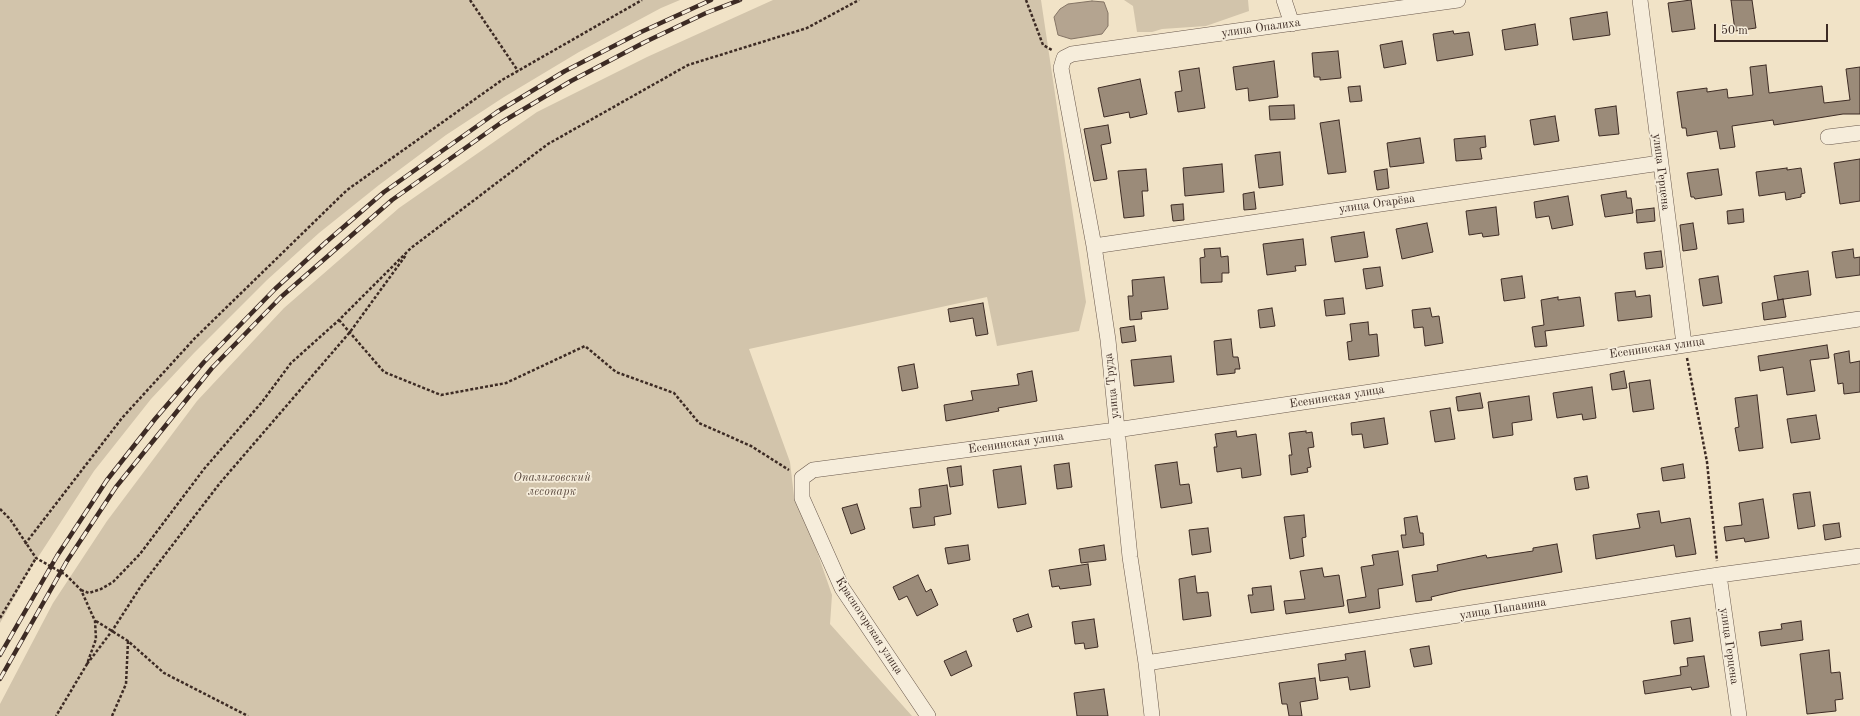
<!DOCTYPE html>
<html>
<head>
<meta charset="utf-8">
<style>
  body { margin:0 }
  #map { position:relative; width:1860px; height:716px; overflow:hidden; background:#f1e3c7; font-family:"Old Standard TT",serif }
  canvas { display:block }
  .scale { position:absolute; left:1714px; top:24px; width:114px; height:18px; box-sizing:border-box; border:2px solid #3d2b24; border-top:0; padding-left:5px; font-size:12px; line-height:14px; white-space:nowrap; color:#3d2b24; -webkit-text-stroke:3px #f6eddb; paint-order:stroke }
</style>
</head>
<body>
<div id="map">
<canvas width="1860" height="716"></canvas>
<div class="scale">50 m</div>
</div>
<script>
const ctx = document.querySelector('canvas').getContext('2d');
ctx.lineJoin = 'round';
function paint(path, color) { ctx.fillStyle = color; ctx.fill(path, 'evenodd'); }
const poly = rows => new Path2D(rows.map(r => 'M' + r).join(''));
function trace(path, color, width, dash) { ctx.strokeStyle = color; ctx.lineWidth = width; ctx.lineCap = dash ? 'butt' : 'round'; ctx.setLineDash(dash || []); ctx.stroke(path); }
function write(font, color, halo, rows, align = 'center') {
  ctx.font = font + ' "Old Standard TT",serif'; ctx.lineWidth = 3.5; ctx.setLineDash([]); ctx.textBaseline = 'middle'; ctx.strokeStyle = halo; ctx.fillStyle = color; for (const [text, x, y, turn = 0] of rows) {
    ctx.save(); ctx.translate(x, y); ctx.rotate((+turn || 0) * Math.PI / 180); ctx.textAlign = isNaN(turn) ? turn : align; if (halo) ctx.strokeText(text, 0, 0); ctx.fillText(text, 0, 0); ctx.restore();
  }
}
paint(poly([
  [0,0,680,0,661,8,579,52,504,97,446,135,379,185,319,233,267,280,194,353,151,399,94,471,31,568,0,623],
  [773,0,1041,0,1086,302,1079,331,997,346,987,297,749,349,790,462,794,496,813,540,832,595,830,624,912,716,0,716,0,704,53,603,107,521,197,401,284,308,399,208,537,112,647,57],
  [1124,0,1248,0,1249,11,1206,26,1162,29,1152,32,1137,32,1133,6]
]), '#d2c4ab');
const water = poly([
  [1092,1,1104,2,1108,13,1108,26,1102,34,1071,39,1058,35,1054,17,1060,9,1068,4,1092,1]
]);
paint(water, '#b4a490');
trace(water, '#847465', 1);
const building = poly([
  [1691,0,1695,29,1672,32,1668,3,1691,0],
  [1731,0,1752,0,1756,28,1735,31,1731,0],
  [1607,12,1610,35,1573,40,1570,18,1607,12],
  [1535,24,1538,45,1505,50,1502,30,1535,24],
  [1453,31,1454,34,1469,32,1473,55,1437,61,1433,34,1453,31],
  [1402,41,1406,64,1384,68,1380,45,1402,41],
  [1338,51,1341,78,1320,80,1320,77,1314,77,1312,53,1338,51],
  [1274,61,1278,97,1249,101,1248,88,1236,90,1233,67,1274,61],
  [1766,65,1769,93,1822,86,1824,103,1850,100,1846,69,1860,67,1860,114,1843,114,1774,125,1773,120,1732,126,1735,147,1720,149,1717,131,1687,136,1686,128,1682,128,1677,92,1707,88,1707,92,1727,89,1728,98,1753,95,1750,67,1766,65],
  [1199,68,1205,108,1178,112,1175,92,1182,91,1179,71,1199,68],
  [1140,79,1147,114,1130,118,1129,112,1104,117,1098,88,1140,79],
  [1360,86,1362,101,1350,102,1348,87,1360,86],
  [1294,105,1295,119,1270,120,1269,106,1294,105],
  [1616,106,1619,134,1599,136,1595,109,1616,106],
  [1555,116,1559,141,1534,145,1530,120,1555,116],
  [1339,120,1346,172,1328,174,1320,123,1339,120],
  [1108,125,1111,143,1101,145,1107,179,1094,181,1084,129,1108,125],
  [1485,136,1486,147,1480,148,1482,159,1456,161,1454,139,1485,136],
  [1420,138,1424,163,1390,167,1387,143,1420,138],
  [1280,152,1283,185,1259,188,1255,155,1280,152],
  [1860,159,1860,201,1840,204,1834,163,1860,159],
  [1222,164,1224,192,1185,196,1183,168,1222,164],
  [1787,168,1787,170,1801,168,1805,193,1801,194,1801,197,1786,200,1785,192,1759,196,1756,172,1787,168],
  [1146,169,1148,191,1142,191,1144,216,1124,218,1118,171,1146,169],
  [1387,169,1389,188,1377,190,1374,171,1387,169],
  [1718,169,1722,195,1695,199,1694,197,1691,197,1687,173,1718,169],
  [1626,191,1627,198,1631,198,1633,213,1605,217,1601,195,1626,191],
  [1254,192,1256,209,1244,210,1243,194,1254,192],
  [1568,196,1573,225,1552,229,1549,216,1536,218,1534,202,1568,196],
  [1183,204,1184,220,1173,221,1171,205,1183,204],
  [1496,207,1499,235,1483,237,1482,233,1469,235,1466,211,1496,207],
  [1654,208,1655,221,1637,223,1636,210,1654,208],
  [1743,209,1744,222,1728,224,1727,211,1743,209],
  [1427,223,1433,252,1402,259,1396,229,1427,223],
  [1693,223,1697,249,1683,251,1680,225,1693,223],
  [1364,232,1368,257,1335,262,1331,237,1364,232],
  [1303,239,1306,265,1295,266,1296,271,1267,275,1263,244,1303,239],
  [1220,248,1221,257,1228,256,1229,273,1222,273,1222,282,1201,283,1200,258,1205,257,1204,249,1220,248],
  [1853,249,1854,258,1860,257,1860,275,1836,278,1832,252,1853,249],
  [1661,251,1663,267,1646,269,1644,253,1661,251],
  [1380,267,1383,286,1366,289,1363,269,1380,267],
  [1808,271,1811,295,1778,300,1774,276,1808,271],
  [1522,276,1525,298,1504,301,1501,279,1522,276],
  [1718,276,1722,303,1703,306,1699,279,1718,276],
  [1164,277,1168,309,1141,312,1142,319,1130,320,1128,296,1133,296,1132,280,1164,277],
  [1635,291,1636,297,1650,295,1652,317,1618,321,1615,293,1635,291],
  [1558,297,1558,300,1580,297,1584,326,1545,331,1547,346,1535,347,1532,327,1544,325,1541,300,1558,297],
  [1343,298,1345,314,1326,316,1324,300,1343,298],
  [1783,299,1786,317,1764,320,1762,303,1783,299],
  [983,303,988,334,976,336,973,318,950,322,948,309,983,303],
  [1272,308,1275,326,1260,328,1258,310,1272,308],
  [1430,308,1432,317,1439,316,1443,343,1425,346,1423,327,1414,328,1412,310,1430,308],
  [1368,322,1369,335,1377,334,1379,356,1349,360,1347,342,1352,341,1350,324,1368,322],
  [1134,326,1136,341,1122,343,1120,328,1134,326],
  [1231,339,1233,357,1238,357,1240,369,1235,369,1235,373,1217,375,1214,341,1231,339],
  [1827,345,1829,358,1810,360,1815,391,1787,395,1783,367,1760,371,1758,356,1827,345],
  [1849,351,1850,363,1860,361,1860,392,1844,394,1843,383,1838,384,1834,354,1849,351],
  [1171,356,1174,382,1134,386,1131,360,1171,356],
  [914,364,918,388,902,391,898,367,914,364],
  [1032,371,1037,401,998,408,999,411,946,421,944,405,973,400,971,391,1019,385,1017,374,1032,371],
  [1624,371,1627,388,1612,390,1610,374,1624,371],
  [1650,380,1654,409,1633,412,1629,383,1650,380],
  [1592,387,1596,418,1583,420,1582,414,1557,418,1553,393,1592,387],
  [1480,393,1483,408,1458,411,1456,397,1480,393],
  [1757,395,1763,448,1739,451,1735,428,1739,427,1735,398,1757,395],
  [1529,396,1532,420,1512,423,1513,435,1493,438,1488,402,1529,396],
  [1450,408,1455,439,1435,442,1430,411,1450,408],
  [1816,415,1820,439,1791,443,1787,419,1816,415],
  [1384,418,1388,444,1364,448,1362,434,1352,435,1351,423,1384,418],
  [1236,431,1237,437,1256,434,1261,475,1242,478,1241,468,1217,472,1214,447,1217,447,1215,434,1236,431],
  [1306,431,1306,433,1312,432,1314,447,1308,448,1311,467,1307,468,1308,472,1291,475,1289,455,1292,455,1289,433,1306,431],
  [1177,462,1180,485,1189,484,1192,503,1161,508,1155,465,1177,462],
  [1069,463,1072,487,1057,489,1054,465,1069,463],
  [1683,464,1685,478,1663,481,1661,468,1683,464],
  [961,466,963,485,950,487,947,468,961,466],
  [1021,466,1026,504,998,508,993,470,1021,466],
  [1587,476,1589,488,1576,490,1574,478,1587,476],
  [947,485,951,514,934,517,935,525,913,528,910,508,921,507,919,489,947,485],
  [1810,492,1815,526,1798,529,1793,494,1810,492],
  [1763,499,1769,538,1745,542,1744,538,1726,541,1724,527,1742,525,1739,503,1763,499],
  [857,504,865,529,851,534,842,508,857,504],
  [1659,511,1661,523,1690,518,1696,554,1676,557,1674,545,1596,559,1593,535,1640,528,1637,514,1659,511],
  [1304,515,1306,537,1302,538,1304,556,1290,559,1284,517,1304,515],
  [1417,516,1420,533,1423,533,1424,545,1403,548,1401,535,1406,535,1404,518,1417,516],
  [1839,523,1841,537,1825,540,1823,525,1839,523],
  [1208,528,1211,552,1192,555,1189,530,1208,528],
  [1557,544,1562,572,1461,590,1431,597,1432,600,1416,602,1412,575,1438,571,1437,565,1486,555,1487,558,1533,551,1533,548,1557,544],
  [968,545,970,560,948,564,945,548,968,545],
  [1104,545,1106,560,1081,563,1079,549,1104,545],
  [1398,551,1403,585,1378,589,1380,608,1349,613,1347,600,1366,597,1361,567,1374,565,1372,555,1398,551],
  [1088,564,1091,585,1060,589,1059,586,1052,587,1049,570,1088,564],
  [1322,568,1324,577,1339,575,1344,606,1286,614,1284,601,1305,599,1300,571,1322,568],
  [918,575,926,592,931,589,938,605,917,616,907,596,899,600,893,587,918,575],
  [1195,576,1197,593,1208,592,1211,616,1183,620,1179,579,1195,576],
  [1271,586,1274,610,1251,613,1248,595,1253,595,1252,588,1271,586],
  [1028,614,1032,627,1017,632,1013,619,1028,614],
  [1690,618,1693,641,1674,644,1671,621,1690,618],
  [1094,619,1098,647,1085,649,1084,643,1075,644,1072,622,1094,619],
  [1801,621,1803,640,1761,646,1759,632,1782,629,1781,624,1801,621],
  [1429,646,1432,664,1414,667,1410,649,1429,646],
  [1829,650,1831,673,1840,672,1843,699,1835,700,1836,711,1807,714,1800,654,1829,650],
  [966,651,972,666,951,676,944,661,966,651],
  [1365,651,1370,687,1350,690,1348,677,1320,681,1318,664,1346,660,1345,654,1365,651],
  [1704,656,1709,687,1692,690,1691,687,1645,694,1643,681,1681,675,1680,667,1688,666,1687,658,1704,656],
  [1315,678,1318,699,1300,702,1302,716,1289,716,1287,704,1282,704,1279,683,1315,678],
  [1104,689,1108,716,1077,716,1074,693,1104,689]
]);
paint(building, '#9b8b79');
trace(building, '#3d2b24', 1);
const minor = poly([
  [1284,0,1292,24],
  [1640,0,1684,344],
  [1828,137,1860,133],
  [1094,246,1660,163],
  [1719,575,1739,716],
  [1146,663,1719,575,1860,556],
  [928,716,842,588,802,498,802,478,813,470,1116,430,1860,319],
  [1152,716,1146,663,1130,557,1108,340,1094,246,1061,68,1064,58,1072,54,1458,0]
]);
trace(minor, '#6a594d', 16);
trace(poly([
  [470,0,518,71],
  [1026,0,1043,45,1052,50],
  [339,320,384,372,441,395,506,383,585,346,616,372,674,393,699,423,751,446,789,470],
  [1687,358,1707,462,1717,561],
  [0,509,10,519,36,558,66,575,81,590,95,621,96,639,87,664,56,716],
  [25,544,122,418,195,338,347,190,502,80,642,0],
  [81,590,89,593,101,589,113,582,140,554,204,469,262,402,291,363,339,320,411,248,548,144,688,65,807,28,859,0],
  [0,618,36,558],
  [96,621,128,641,164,673,248,716],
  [87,664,112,631,141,586,220,483,350,332,406,255],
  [112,716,126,684,128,641]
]), '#3d2b24', 2.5, [3, 2]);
trace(minor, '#f6eddb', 15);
const rail = poly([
  [0,655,57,556,107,480,155,419,204,362,275,289,325,243,384,192,497,112,565,71,641,32,711,0],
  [0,679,67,561,116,487,212,368,281,297,392,200,502,122,571,81,645,42,706,13,740,0]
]);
trace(rail, '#3d2b24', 4.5);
trace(rail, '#f6eddb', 3, [9]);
write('12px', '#3d2b24', '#f6eddb', [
  ["улица Опалиха",1261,28,-8],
  ["улица Герцена",1661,172,83],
  ["улица Огарёва",1377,204,-8],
  ["Есенинская улица",1657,348,-8],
  ["улица Труда",1112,386,-96],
  ["Есенинская улица",1337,397,-9],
  ["Есенинская улица",1016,443,-8],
  ["улица Папанина",1503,609,-9],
  ["Красногорская улица",869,626,57],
  ["улица Герцена",1729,646,82]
]);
write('italic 12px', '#5b4a3f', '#f6eddb', [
  ["Опалиховский",552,478],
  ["лесопарк",552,492]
]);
</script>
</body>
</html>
